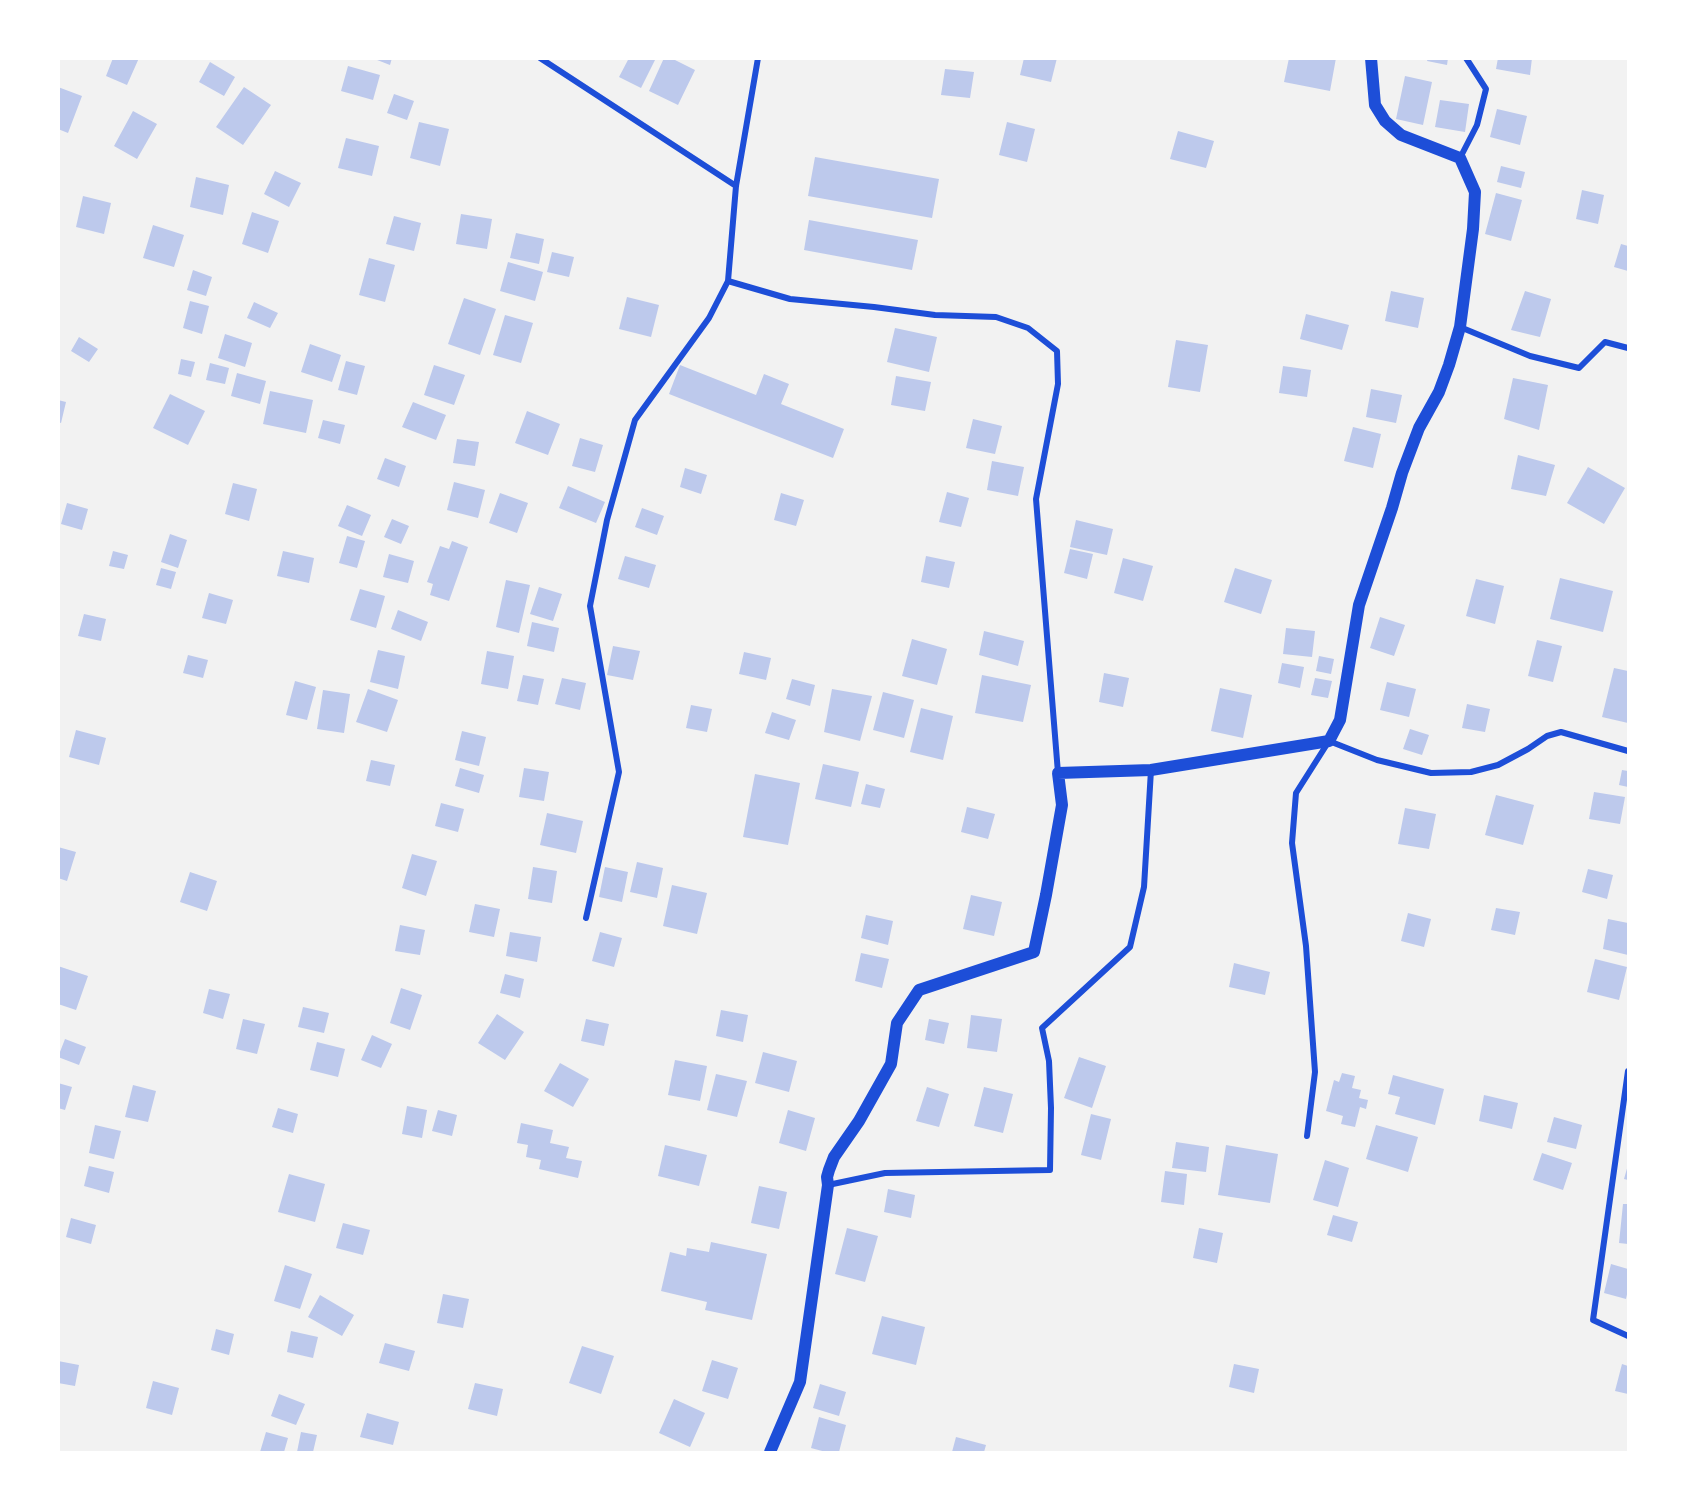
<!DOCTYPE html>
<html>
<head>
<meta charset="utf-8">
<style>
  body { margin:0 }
  #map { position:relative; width:1687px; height:1511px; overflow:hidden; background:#f2f2f2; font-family:Barlow,sans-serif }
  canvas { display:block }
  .frame { position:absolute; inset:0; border:60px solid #fff; pointer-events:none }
</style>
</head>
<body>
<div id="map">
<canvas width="1687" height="1511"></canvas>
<div class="frame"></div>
</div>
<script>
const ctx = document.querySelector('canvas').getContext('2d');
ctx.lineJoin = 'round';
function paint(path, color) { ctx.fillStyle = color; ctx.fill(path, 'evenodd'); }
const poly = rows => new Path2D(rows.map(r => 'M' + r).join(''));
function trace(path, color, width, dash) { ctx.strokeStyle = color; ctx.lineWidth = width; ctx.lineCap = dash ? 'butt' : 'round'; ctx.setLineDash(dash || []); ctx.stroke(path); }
paint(poly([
  [113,58,139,58,127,85,106,76],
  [372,58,392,58,390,65],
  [629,58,656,58,641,88,619,77],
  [664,58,671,58,695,70,678,105,649,91],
  [1024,58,1057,58,1051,82,1020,75],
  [1289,58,1336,58,1330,91,1284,82],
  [1428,58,1448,58,1447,65,1427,61],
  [1498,58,1532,58,1530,75,1496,69],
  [210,62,235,77,224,96,199,82],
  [348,66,380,75,373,100,341,91],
  [945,69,974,72,970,98,941,95],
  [1405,76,1432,82,1423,125,1396,119],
  [58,87,82,96,68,133,58,129],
  [244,87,271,105,243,145,216,127],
  [394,94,414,101,407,120,387,113],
  [1440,100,1469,104,1465,132,1435,127],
  [1497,109,1527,116,1520,145,1490,137],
  [133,111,157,124,137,159,114,146],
  [419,122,449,129,440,166,410,158],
  [1007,122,1035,129,1027,162,999,155],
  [1178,131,1214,141,1206,168,1170,159],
  [346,138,379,146,372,176,338,168],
  [815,157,939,179,932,218,808,196],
  [1501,166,1525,172,1521,188,1497,182],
  [275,171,301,183,289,207,264,194],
  [196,177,229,185,223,215,190,207],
  [1582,190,1604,195,1598,224,1576,219],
  [1496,193,1522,200,1511,241,1485,234],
  [83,196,111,203,104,234,76,227],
  [252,212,279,221,268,253,242,244],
  [461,214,492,219,487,249,456,244],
  [394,216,421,223,414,251,386,244],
  [809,220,918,240,912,270,804,250],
  [153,225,184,235,174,267,143,258],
  [516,233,544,239,539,264,510,258],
  [1621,244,1628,246,1628,271,1614,267],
  [552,252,574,257,569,277,547,272],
  [369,258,395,265,385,302,359,295],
  [508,262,543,272,535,301,500,291],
  [193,270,212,277,206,296,187,290],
  [1391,291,1424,298,1418,328,1385,321],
  [1525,291,1551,299,1540,337,1511,330],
  [627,297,659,305,651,337,619,329],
  [464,298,496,309,480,355,448,344],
  [190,301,209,306,202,334,183,328],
  [254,302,278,313,270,328,247,318],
  [1306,314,1349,325,1342,350,1300,339],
  [505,315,533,323,521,363,493,355],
  [895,328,937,337,929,372,887,362],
  [225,334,252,343,245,367,218,358],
  [79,337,98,349,89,362,71,351],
  [1176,340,1208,345,1200,392,1168,387],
  [310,344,341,355,332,382,301,372],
  [181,359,195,362,191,377,178,374],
  [346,361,365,366,357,395,338,390],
  [210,363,229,368,225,384,206,380],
  [434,365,465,375,454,405,424,395],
  [680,365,756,395,764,374,789,384,781,404,844,429,833,458,669,394],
  [1283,366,1311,370,1307,397,1279,393],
  [237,373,266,381,260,404,231,396],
  [896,376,931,382,925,411,891,405],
  [1513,378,1548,385,1539,430,1504,419],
  [1371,389,1402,395,1396,423,1366,417],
  [270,391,313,400,306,433,263,424],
  [170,394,205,411,188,445,153,428],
  [58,400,66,402,61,423,58,422],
  [413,402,446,415,436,440,402,427],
  [527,411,560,424,548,455,515,443],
  [973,419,1002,426,995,454,966,448],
  [323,420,345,425,340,444,318,438],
  [1353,427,1381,434,1373,468,1344,461],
  [580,438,603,445,595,472,572,466],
  [457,439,479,442,475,466,453,463],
  [1518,455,1555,465,1546,496,1511,489],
  [385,458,406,466,399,487,377,479],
  [992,461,1024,467,1018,496,987,490],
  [1588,467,1625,488,1604,524,1567,503],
  [685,468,707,475,701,494,680,487],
  [454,482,485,490,478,518,447,510],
  [233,483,257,489,249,521,225,514],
  [568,486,605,502,596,523,559,508],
  [947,492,969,498,961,527,939,522],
  [500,493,528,503,517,533,489,523],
  [781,493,804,500,796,526,774,520],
  [67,503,88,509,82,530,61,524],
  [347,505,371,515,362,536,338,526],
  [642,508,664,516,657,535,635,527],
  [392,519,409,526,401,544,384,537],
  [1076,520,1113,529,1107,555,1070,547],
  [170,534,187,540,178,568,161,562],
  [347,536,365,541,357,568,339,563],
  [452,541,468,547,449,601,430,595,433,584,427,582,440,546,449,549],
  [1070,549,1093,554,1087,579,1064,573],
  [113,551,128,555,124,569,109,566],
  [283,551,314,558,309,583,277,576],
  [389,554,414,561,408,583,383,577],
  [625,556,656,565,649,588,618,579],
  [926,556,955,562,949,588,921,582],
  [1123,558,1153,566,1143,601,1114,593],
  [161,568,176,572,171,589,156,585],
  [1235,568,1272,580,1261,614,1224,602],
  [1560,578,1613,591,1603,632,1550,619],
  [1476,579,1504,586,1495,624,1466,616],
  [506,580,530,585,519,633,496,627],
  [539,587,562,594,553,621,530,614],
  [360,589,385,596,376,628,350,620],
  [209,593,233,600,226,624,202,618],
  [398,610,428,622,421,641,391,629],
  [84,614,106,619,101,641,78,636],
  [1380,617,1405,625,1394,656,1370,648],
  [532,622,559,628,554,652,527,646],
  [1286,628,1315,631,1312,657,1283,654],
  [984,631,1024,641,1018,666,979,655],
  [912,639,947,649,937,685,902,676],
  [1537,640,1562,646,1553,682,1528,676],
  [613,646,640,651,633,680,607,675],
  [378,650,405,656,398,689,370,682],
  [487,651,514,656,508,689,481,684],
  [744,652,771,658,766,680,739,674],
  [188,655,208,660,203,678,183,673],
  [1319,656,1334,659,1331,674,1316,671],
  [1282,663,1304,667,1300,688,1278,683],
  [1614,668,1628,671,1628,723,1602,717],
  [1104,673,1129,678,1123,707,1099,702],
  [523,675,544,679,538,705,517,701],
  [982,675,1031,685,1023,722,975,713],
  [562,678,586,683,580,710,555,704],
  [1315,678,1332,681,1328,698,1311,695],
  [792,679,815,685,810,706,786,699],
  [295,681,316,687,307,720,286,715],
  [1387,682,1416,689,1409,717,1380,710],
  [1220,688,1252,695,1243,738,1211,731],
  [368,689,398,700,387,732,356,722],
  [832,689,872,696,860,741,824,732],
  [323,690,350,694,344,733,317,729],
  [883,692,914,700,904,738,873,730],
  [1467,704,1490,709,1485,732,1462,728],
  [691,705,712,709,707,732,686,728],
  [921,708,953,716,943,760,910,752],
  [772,712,796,720,789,740,765,733],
  [1410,729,1429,735,1422,755,1403,749],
  [76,730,106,738,99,765,69,757],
  [462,731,486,737,479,766,455,760],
  [371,760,395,765,390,786,366,781],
  [823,764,859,772,851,807,815,799],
  [460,768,484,775,479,793,455,786],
  [524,768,549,772,544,801,519,797],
  [1622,770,1628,771,1628,787,1619,785],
  [755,774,800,783,788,845,743,837],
  [866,784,885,789,880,808,861,804],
  [1594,792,1625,797,1620,824,1589,819],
  [1496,795,1534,805,1523,845,1485,835],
  [441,803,464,809,458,832,435,826],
  [967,807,995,814,988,839,961,832],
  [1405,808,1436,814,1429,849,1398,844],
  [547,813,583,821,576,853,540,845],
  [58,847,76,852,67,881,58,878],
  [412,854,437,861,426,896,402,888],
  [637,862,663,868,657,898,630,892],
  [533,867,557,871,552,903,528,899],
  [605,867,628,872,622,902,599,897],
  [1588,869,1613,875,1607,899,1582,892],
  [190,872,217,881,207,911,180,902],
  [672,885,707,893,697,934,663,926],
  [971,895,1002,902,994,936,963,929],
  [475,904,500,909,494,937,469,932],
  [1496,908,1520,912,1515,935,1491,930],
  [1408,913,1431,919,1424,947,1401,941],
  [866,915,893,921,888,945,861,938],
  [1608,919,1628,923,1628,955,1603,949],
  [400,925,425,930,420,955,395,951],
  [510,932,541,937,537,962,506,956],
  [600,932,622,938,614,967,592,961],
  [861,953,889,959,882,988,855,981],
  [1595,959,1627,967,1619,1000,1587,992],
  [1234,963,1270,972,1265,995,1229,987],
  [58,966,88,976,76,1010,58,1004],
  [505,974,524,979,520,998,500,993],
  [401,988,422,995,410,1030,390,1023],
  [209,989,230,994,223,1019,203,1013],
  [303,1007,329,1013,324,1033,298,1027],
  [721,1010,748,1015,743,1042,716,1036],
  [497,1014,524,1032,505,1060,478,1043],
  [971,1015,1002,1019,997,1052,967,1048],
  [243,1019,265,1024,257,1054,236,1049],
  [586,1019,609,1024,604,1046,581,1041],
  [929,1019,949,1023,944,1044,925,1040],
  [372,1035,392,1044,381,1068,361,1060],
  [65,1039,86,1047,79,1065,58,1057],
  [317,1042,345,1049,338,1077,310,1070],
  [763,1052,797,1061,789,1092,755,1083],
  [1079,1057,1106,1066,1092,1108,1064,1098],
  [675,1060,707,1066,700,1101,668,1095],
  [560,1063,589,1079,573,1107,544,1091],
  [1342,1073,1355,1076,1352,1088,1361,1090,1359,1098,1368,1100,1366,1109,1360,1107,1355,1127,1341,1124,1343,1116,1326,1111,1334,1080,1339,1082],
  [716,1074,747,1081,737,1117,707,1110],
  [1393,1075,1444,1089,1435,1125,1395,1114,1400,1097,1388,1094],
  [58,1083,72,1087,65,1110,58,1108],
  [133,1085,156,1091,148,1122,125,1117],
  [927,1087,949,1094,939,1127,916,1121],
  [984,1087,1013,1094,1003,1133,974,1126],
  [1484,1095,1518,1103,1512,1129,1479,1121],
  [407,1106,427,1110,422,1138,402,1134],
  [278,1108,298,1114,293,1133,272,1127],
  [438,1110,457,1115,452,1136,432,1131],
  [788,1110,815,1118,806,1151,779,1143],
  [1091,1114,1111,1119,1101,1160,1081,1155],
  [1554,1117,1582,1125,1576,1149,1547,1142],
  [521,1123,553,1130,550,1143,569,1147,566,1158,582,1161,578,1178,539,1169,541,1160,526,1157,528,1145,517,1143],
  [95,1125,121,1131,114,1159,89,1153],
  [1376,1125,1418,1137,1408,1172,1366,1159],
  [1176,1142,1209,1147,1206,1172,1172,1168],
  [665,1145,707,1155,699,1186,658,1176],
  [1226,1145,1278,1154,1270,1203,1218,1195],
  [1542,1153,1572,1163,1563,1190,1533,1180],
  [1325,1160,1349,1168,1338,1207,1313,1200],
  [1628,1165,1628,1180,1624,1179],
  [89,1166,114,1172,109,1193,84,1186],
  [1165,1171,1187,1174,1184,1205,1161,1202],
  [289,1174,325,1184,315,1222,278,1212],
  [759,1186,787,1192,779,1229,751,1223],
  [888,1189,915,1195,911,1218,884,1212],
  [1623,1204,1628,1204,1628,1244,1619,1243],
  [1333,1215,1358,1222,1352,1242,1327,1235],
  [71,1218,96,1225,91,1244,66,1237],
  [343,1223,370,1230,363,1255,336,1248],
  [847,1228,878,1236,865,1282,835,1274],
  [1199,1228,1223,1233,1217,1263,1193,1258],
  [711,1242,767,1254,752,1320,705,1310,707,1302,661,1291,670,1252,686,1256,687,1248,709,1252],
  [1611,1264,1628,1269,1628,1290,1626,1299,1604,1293],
  [285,1265,312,1274,300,1309,274,1301],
  [443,1294,469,1299,463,1328,437,1323],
  [320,1295,354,1315,342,1336,308,1317],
  [882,1316,925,1327,916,1365,872,1354],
  [216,1329,234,1334,229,1355,211,1350],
  [291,1331,318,1337,313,1358,287,1352],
  [385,1343,415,1351,409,1371,379,1363],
  [582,1346,614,1356,601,1394,569,1383],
  [712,1360,738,1368,728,1399,702,1391],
  [58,1361,79,1365,75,1386,58,1383],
  [1234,1364,1259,1369,1254,1393,1229,1387],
  [1622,1364,1628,1366,1628,1394,1615,1391],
  [153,1381,179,1388,172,1415,146,1408],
  [475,1383,503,1389,497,1416,468,1409],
  [820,1384,846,1392,839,1416,813,1408],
  [279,1394,305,1404,296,1425,271,1416],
  [674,1399,705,1413,690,1447,659,1433],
  [367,1413,399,1422,393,1445,360,1437],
  [819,1417,846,1425,839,1452,826,1452,811,1448],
  [266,1432,288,1438,284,1452,260,1452],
  [301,1432,317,1435,313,1452,297,1452],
  [956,1437,986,1445,984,1452,952,1452]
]), '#bdc9ec');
trace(poly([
  [540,58,736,186],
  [1460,158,1477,125,1486,89,1466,58],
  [728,281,790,299,874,307,935,315,996,317,1028,328,1057,351,1058,384,1036,499,1058,773],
  [1460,327,1530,356,1579,368,1605,342,1628,348],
  [586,918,619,772,590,606,607,520,635,420,709,318,728,281,736,186,758,58],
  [1628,1071,1593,1320,1628,1336],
  [1307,1136,1315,1072,1306,946,1292,843,1296,793,1329,741,1377,760,1431,773,1471,772,1498,765,1528,749,1547,736,1561,732,1628,751],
  [828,1185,885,1173,1050,1170,1051,1108,1049,1061,1042,1028,1130,947,1144,887,1151,770]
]), '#1d4ed8', 6);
trace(poly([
  [770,1452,800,1382,828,1185,827,1177,829,1170,834,1157,859,1121,891,1064,897,1023,919,990,1034,952,1046,895,1062,805,1058,773,1151,770,1329,741,1340,720,1359,605,1392,508,1402,473,1419,428,1439,392,1449,365,1460,327,1473,229,1475,192,1460,158,1401,135,1385,121,1375,105,1371,58]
]), '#1d4ed8', 12);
</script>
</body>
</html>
